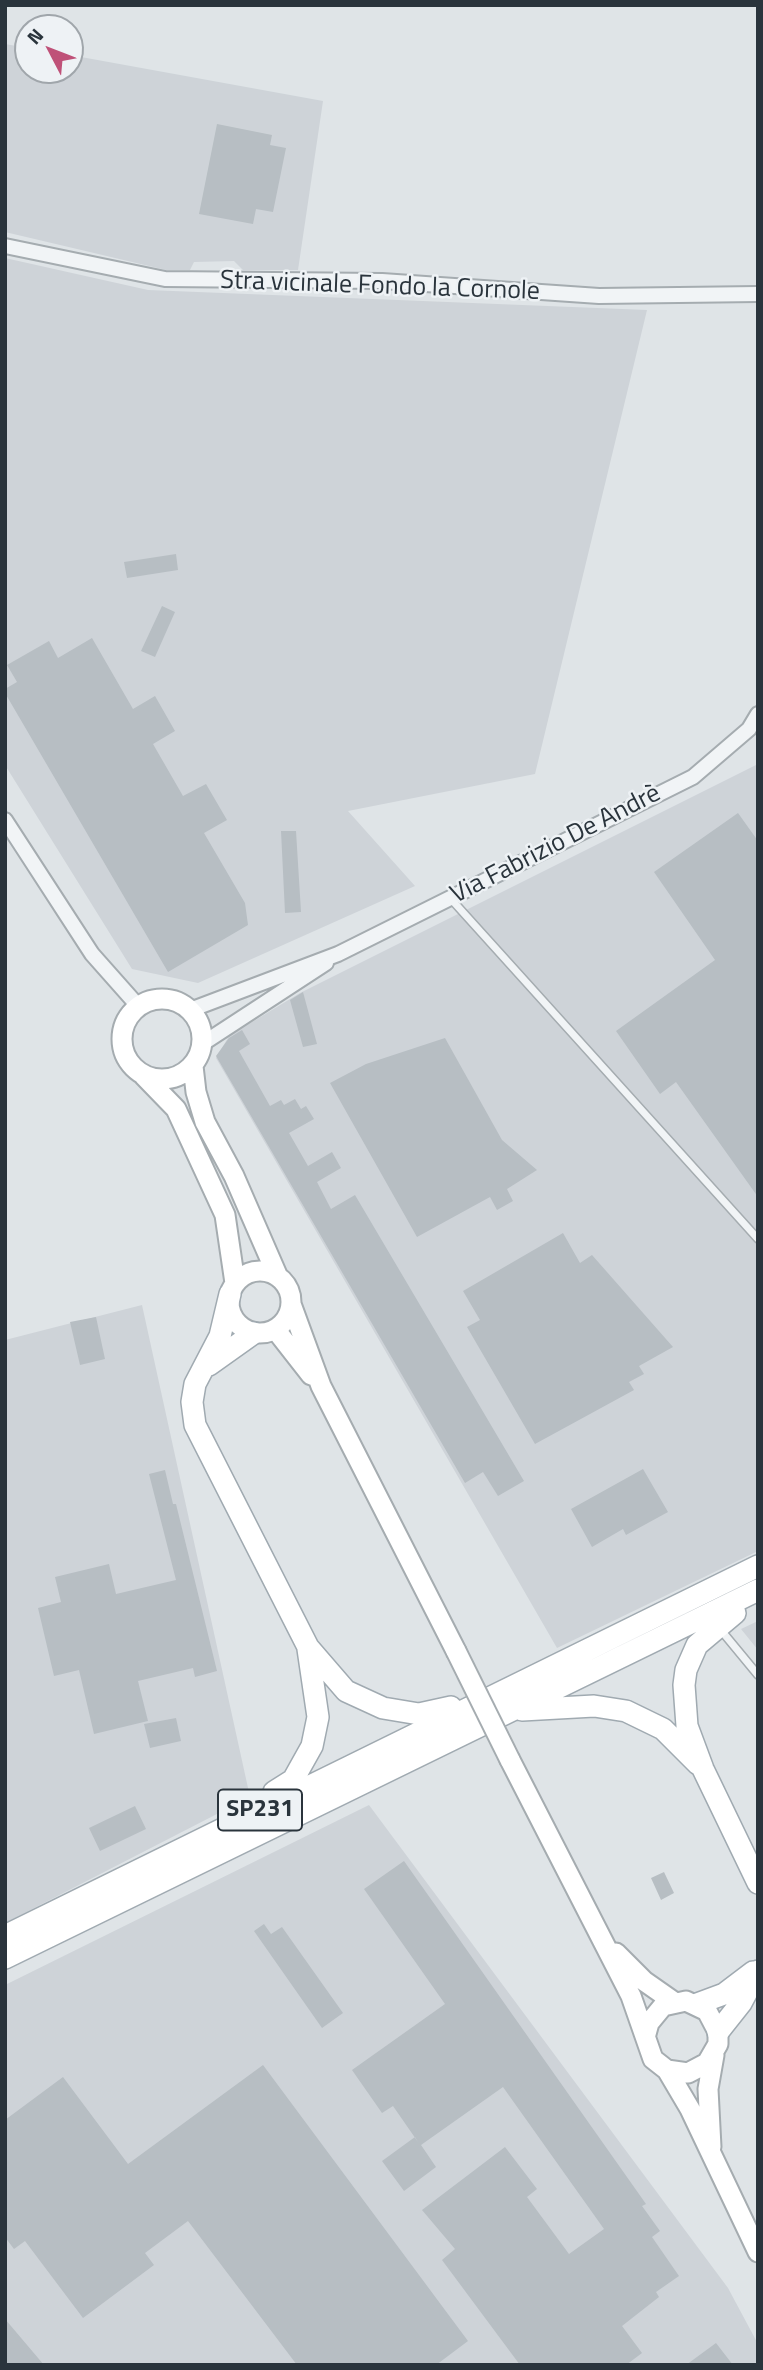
<!DOCTYPE html>
<html>
<head>
<meta charset="utf-8">
<style>
  body { margin:0 }
  #map { position:relative; width:763px; height:2370px; overflow:hidden; background:#dfe4e7; font-family:"Titillium Web",sans-serif }
  canvas { display:block }
  .frame { position:absolute; inset:0; border:7px solid #2a343c; pointer-events:none }
  .north { position:absolute; left:14px; top:14px; width:70px; height:70px; box-sizing:border-box; background:#eef2f5; border:2px solid #a0a6ab; border-radius:50%; rotate:312deg; font-size:19px; font-weight:700; line-height:28px; text-align:center; color:#2a343c }
  .north::after { content:''; display:block; margin:auto; width:24px; height:32px; background:#bf5178; clip-path:polygon(50% 0,100% 100%,50% 72%,0 100%) }
</style>
</head>
<body>
<div id="map">
<canvas width="763" height="2370"></canvas>
<div class="frame"></div>
<div class="north">N</div>
</div>
<script>
const ctx = document.querySelector('canvas').getContext('2d');
ctx.lineJoin = 'round';
function paint(path, color) { ctx.fillStyle = color; ctx.fill(path, 'evenodd'); }
const poly = rows => new Path2D(rows.map(r => 'M' + r).join(''));
function trace(path, color, width, dash) { ctx.strokeStyle = color; ctx.lineWidth = width; ctx.lineCap = dash ? 'butt' : 'round'; ctx.setLineDash(dash || []); ctx.stroke(path); }
function write(font, color, halo, rows, align = 'center') {
  ctx.font = font + ' "Titillium Web",sans-serif'; ctx.lineWidth = 5; ctx.setLineDash([]); ctx.textBaseline = 'middle'; ctx.strokeStyle = halo; ctx.fillStyle = color; for (const [text, x, y, turn = 0] of rows) {
    ctx.save(); ctx.translate(x, y); ctx.rotate((+turn || 0) * Math.PI / 180); ctx.textAlign = isNaN(turn) ? turn : align; if (halo) ctx.strokeText(text, 0, 0); ctx.fillText(text, 0, 0); ctx.restore();
  }
}
paint(poly([
  [5,44,28,48,28,70,70,70,70,55,323,101,298,270,243,270,234,261,194,262,190,270,166,270,5,232],
  [5,258,148,290,647,310,535,774,348,811,415,886,198,983,132,969,5,765],
  [758,764,758,1551,557,1648,216,1058,229,1036,300,993],
  [142,1305,250,1797,5,1923,5,1340],
  [758,1621,758,1650,741,1629],
  [369,1805,728,2288,758,2344,758,2365,5,2365,5,1985]
]), '#ced3d8');
paint(poly([
  [217,124,272,135,270,145,286,148,273,212,256,209,253,224,199,214],
  [176,554,178,570,127,578,124,562],
  [162,606,175,612,155,657,141,651],
  [92,638,133,709,155,696,175,731,153,744,183,796,206,784,227,820,204,833,245,903,248,925,168,972,5,693,5,689,17,682,7,665,49,641,58,658],
  [738,813,758,841,758,1197,676,1082,660,1094,616,1031,715,960,654,872],
  [281,831,296,831,301,912,285,913],
  [303,992,317,1044,303,1047,290,1000],
  [242,1030,250,1044,239,1051,270,1106,281,1100,284,1105,295,1099,301,1109,306,1106,314,1119,289,1133,308,1166,332,1152,341,1168,317,1182,331,1209,355,1195,524,1481,498,1496,483,1472,465,1483,216,1056,229,1038],
  [445,1038,502,1140,537,1170,507,1189,513,1201,497,1210,490,1197,417,1237,330,1083,366,1064],
  [563,1233,580,1263,592,1255,673,1347,639,1366,644,1374,629,1382,634,1390,535,1444,467,1327,480,1320,463,1291],
  [96,1317,105,1359,80,1365,70,1322],
  [643,1469,668,1512,626,1535,623,1529,592,1547,571,1509],
  [165,1470,173,1504,176,1504,217,1671,195,1677,193,1668,138,1681,148,1721,94,1734,79,1670,54,1676,38,1608,61,1602,55,1577,109,1564,116,1594,176,1580,149,1474],
  [176,1718,181,1741,150,1748,144,1724],
  [135,1806,146,1829,100,1851,89,1828],
  [404,1861,646,2204,642,2206,660,2231,652,2237,679,2276,656,2292,659,2297,622,2326,642,2353,626,2365,520,2365,442,2260,455,2249,422,2210,505,2147,537,2189,527,2197,569,2254,604,2229,503,2087,421,2145,436,2167,404,2191,382,2161,415,2137,418,2142,393,2106,382,2113,352,2070,445,2004,364,1889],
  [664,1872,674,1893,661,1900,651,1878],
  [264,1924,271,1934,282,1927,343,2013,322,2028,254,1931],
  [263,2065,468,2341,436,2365,297,2365,188,2221,145,2253,154,2265,83,2318,25,2241,14,2249,5,2237,5,2120,63,2077,128,2164],
  [5,2319,44,2365,5,2365],
  [716,2343,733,2365,686,2365]
]), '#b7bec3');
const lane = poly([
  [451,899,758,1239],
  [720,1629,758,1675]
]);
const street = poly([
  [5,246,165,279,382,281,599,296,758,294],
  [5,820,92,954,139,1007],
  [190,1010,338,954,693,777,749,729,758,714],
  [202,1044,326,963]
]);
const secondary = poly([
  '122 1039a40 40 0 1 1 80 0a40 40 0 1 1-80 0Z',
  [193,1066,196,1092,205,1122,234,1176,278,1277],
  [144,1076,176,1109,225,1215,235,1283],
  '229 1302a31 31 0 1 1 62 0a31 31 0 1 1-62 0Z',
  [291,1304,321,1386,456,1651],
  [275,1329,311,1375],
  [510,1760,631,1996,653,2059,667,2070,688,2073,707,2063,718,2044,718,2032,707,2011,686,2001,663,2006,649,2023,646,2034],
  [616,1953,644,1981,674,2002],
  [667,2070,690,2109,758,2252],
  [711,2147,708,2089,714,2055]
]);
const primary = poly([
  [230,1294,220,1336,195,1384,192,1402,195,1425,308,1647,346,1691,383,1708,419,1714,451,1707],
  [209,1365,254,1333],
  [735,1613,697,1645,686,1670,684,1685,687,1726,703,1769,758,1883],
  [522,1710,594,1706,626,1711,663,1729,698,1764],
  [274,1792,293,1780,312,1746,318,1717,308,1649],
  [5,1936,758,1566],
  [5,1958,758,1590],
  [697,2004,724,1994,753,1972],
  [718,2032,741,2003,758,1971]
]);
trace(lane, '#a5acb0', 10);
trace(street, '#a5acb0', 18);
trace(secondary, '#a5acb0', 23);
trace(primary, '#a0aab1', 24);
trace(lane, '#f1f4f6', 7);
trace(street, '#f1f4f6', 14);
trace(secondary, '#fff', 19);
trace(primary, '#fff', 21);
const secondaryBridge = poly([
  [456,1651,510,1760]
]);
trace(secondaryBridge, '#a5acb0', 23, []);
trace(secondaryBridge, '#fff', 19);
for (const [x, y, w] of [
  [260,1810,84]
]) { const box = new Path2D(); box.roundRect(x - w / 2, y - 20.5, w, 41, 5); ctx.fillStyle = '#eef2f5'; ctx.fill(box); trace(box, '#2a343c', 2); }
write('bold 24px', '#2a343c', null, [
  ["SP231",260,1810]
]);
write('26px', '#2a343c', '#eef2f5', [
  ["Stra vicinale Fondo la Cornole",380,287,2],
  ["Via Fabrizio De Andrè",556,845,-27]
]);
</script>
</body>
</html>
